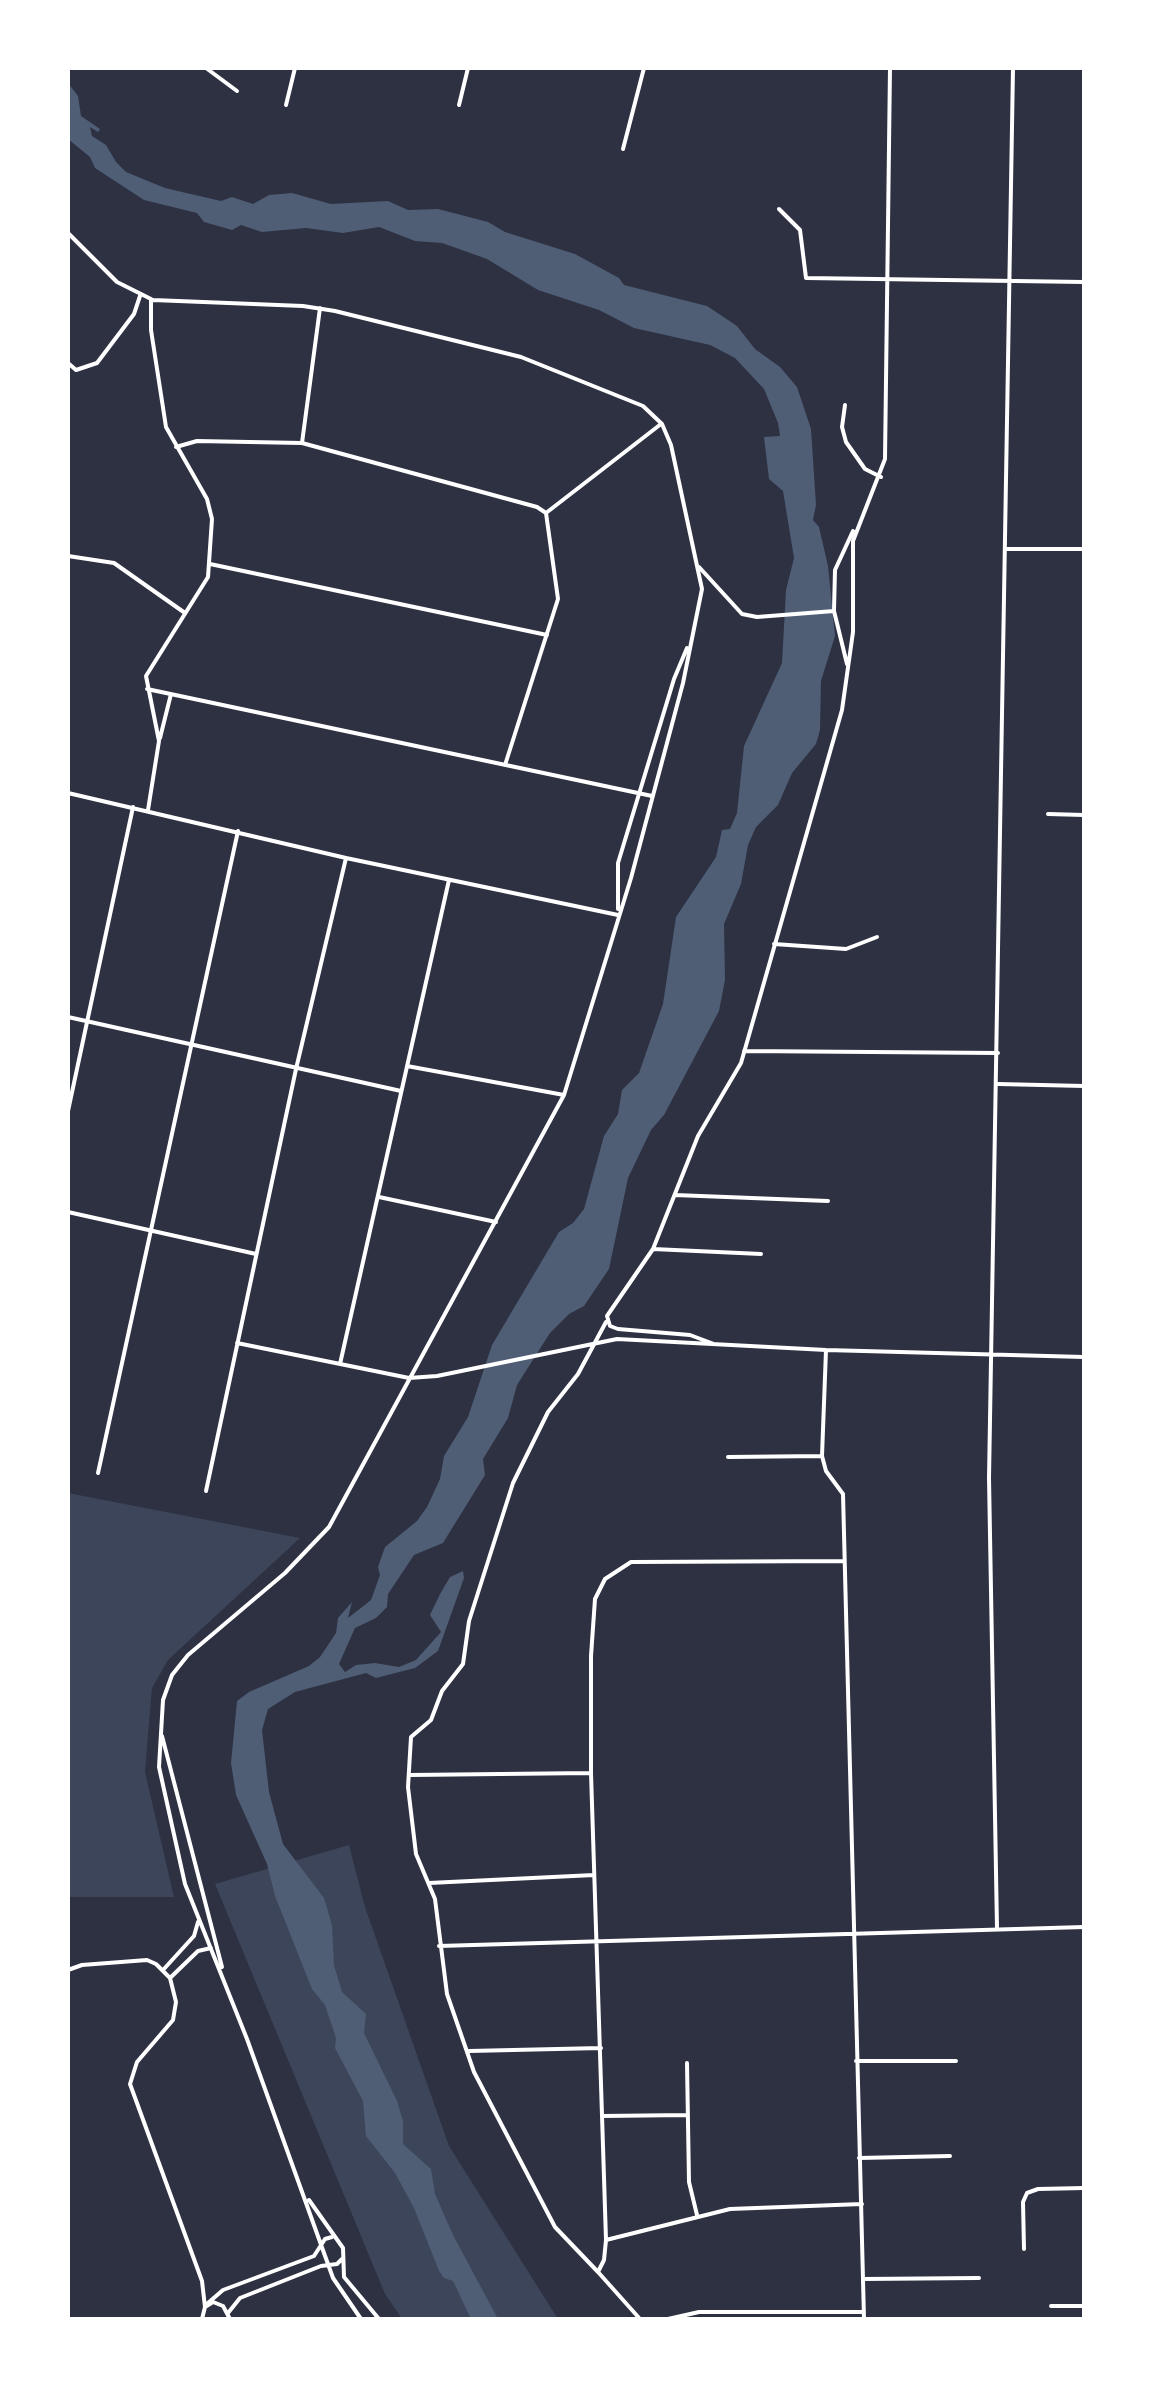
<!DOCTYPE html>
<html>
<head>
<meta charset="utf-8">
<style>
  body { margin:0 }
  #map { position:relative; width:1152px; height:2387px; overflow:hidden; background:#2d3142; font-family:Montserrat,sans-serif }
  canvas { display:block }
  .frame { position:absolute; inset:0; border:70px solid #fff; pointer-events:none }
</style>
</head>
<body>
<div id="map">
<canvas width="1152" height="2387"></canvas>
<div class="frame"></div>
</div>
<script>
const ctx = document.querySelector('canvas').getContext('2d');
ctx.lineJoin = 'round';
function paint(path, color) { ctx.fillStyle = color; ctx.fill(path, 'evenodd'); }
const poly = rows => new Path2D(rows.map(r => 'M' + r).join(''));
function trace(path, color, width, dash) { ctx.strokeStyle = color; ctx.lineWidth = width; ctx.lineCap = dash ? 'butt' : 'round'; ctx.setLineDash(dash || []); ctx.stroke(path); }
paint(poly([
  [68,1493,300,1538,168,1660,152,1688,145,1772,174,1897,68,1897],
  [349,1845,365,1907,449,2146,558,2319,402,2319,385,2294,215,1884]
]), '#3c4559');
paint(poly([
  [68,83,78,96,81,116,100,129,98,132,90,127,92,136,106,145,116,162,126,172,165,188,221,201,232,197,253,204,269,195,292,193,331,204,388,201,408,210,438,209,488,222,505,232,575,254,619,278,624,285,707,306,737,326,755,349,780,367,797,387,811,429,816,505,813,520,819,527,828,566,835,636,821,681,820,730,816,744,792,773,778,805,756,827,748,845,741,884,724,924,725,980,719,1011,664,1115,651,1130,628,1178,609,1269,584,1306,569,1314,550,1333,517,1385,508,1418,483,1459,485,1475,443,1543,414,1555,388,1594,387,1607,376,1618,355,1628,339,1664,345,1672,356,1665,375,1663,399,1667,416,1660,441,1632,430,1615,440,1594,450,1577,463,1571,464,1578,438,1651,415,1668,376,1678,366,1673,295,1692,268,1709,262,1730,269,1792,283,1844,324,1898,332,1925,334,1965,342,1992,366,2014,364,2033,397,2101,403,2121,403,2144,431,2169,435,2194,453,2235,498,2319,471,2319,453,2281,444,2278,439,2271,414,2208,395,2173,366,2136,363,2101,335,2048,336,2038,325,2005,312,1989,275,1896,267,1864,236,1795,231,1763,237,1701,249,1692,309,1666,320,1657,336,1633,338,1618,352,1602,348,1618,371,1600,380,1575,378,1567,385,1547,417,1521,427,1507,440,1479,444,1456,468,1417,492,1345,559,1232,573,1223,584,1209,604,1136,618,1114,622,1090,639,1073,663,1004,676,917,716,857,722,830,730,829,737,813,744,746,782,663,786,590,794,558,783,491,769,479,764,437,780,436,778,423,764,389,735,358,710,345,634,328,599,310,538,290,487,259,442,243,415,241,379,227,343,233,306,228,262,232,241,225,232,230,204,222,197,213,144,200,95,168,90,157,68,139]
]), '#4f5d75');
trace(poly([
  [206,68,237,91],
  [286,105,295,68],
  [459,105,468,68],
  [623,149,644,68],
  [779,209,800,230,806,278,1084,282],
  [68,233,117,282,153,300,303,306,335,311,521,357,643,406,662,424,671,445,702,589,683,683,631,878,564,1095,329,1527,285,1573,188,1655,172,1675,163,1700,159,1767,185,1884,247,2039,333,2278,361,2319],
  [68,363,76,370,97,363,134,314,140,296],
  [845,405,842,427,846,442,865,469,881,477],
  [302,443,320,308],
  [176,447,197,441,302,443,537,507,546,513],
  [546,513,661,424],
  [1006,549,1084,549],
  [68,556,114,563,185,613],
  [210,564,547,635],
  [699,567,742,614,757,617,834,611,847,664],
  [834,610,835,570,853,531],
  [147,689,652,796],
  [160,738,171,694],
  [505,765,558,599,546,513],
  [68,793,346,858,618,915],
  [148,810,159,741,146,676,208,577,212,519,207,499,166,427,151,330,151,299],
  [1048,814,1084,815],
  [618,909,618,863,674,679,687,648],
  [774,944,846,949,877,937],
  [68,1017,401,1091],
  [744,1051,998,1053],
  [407,1066,564,1095],
  [998,1084,1084,1086],
  [68,1111,133,807],
  [675,1195,828,1201],
  [379,1197,496,1222],
  [68,1212,256,1254],
  [1084,1215,1084,1202],
  [653,1249,761,1254],
  [237,1343,409,1378,437,1376,617,1339,826,1350,1084,1357],
  [714,1344,690,1335,618,1329,610,1326,607,1316,653,1249,698,1136,741,1063,842,710,853,632,853,541,885,459,890,68],
  [826,1350,822,1456,826,1471,843,1494,864,2319],
  [340,1364,449,880],
  [728,1457,822,1456],
  [98,1473,238,831],
  [206,1491,296,1069,346,858],
  [162,1736,222,1967],
  [410,1775,591,1773],
  [429,1883,594,1875],
  [997,1928,989,1478,1013,68],
  [439,1946,1084,1927],
  [68,1970,82,1965,147,1960,156,1964,170,1978,176,2002,173,2020,137,2062,130,2084,202,2281,205,2307],
  [163,1970,194,1936,198,1922],
  [170,1978,198,1951,211,1948],
  [469,2051,601,2048],
  [856,2061,956,2061],
  [687,2063,689,2182,697,2215],
  [602,2116,687,2115],
  [859,2158,950,2156],
  [309,2200,343,2248,344,2277,379,2319],
  [606,2240,730,2209,862,2204],
  [1024,2249,1023,2202,1027,2193,1038,2189,1084,2188],
  [598,2272,555,2227,474,2072,447,1994,435,1899,416,1854,408,1787,411,1737,431,1720,442,1691,463,1664,469,1621,513,1483,548,1412,578,1374,606,1322],
  [863,2279,979,2278],
  [208,2303,223,2290,314,2256,325,2239,332,2237],
  [1051,2306,1084,2306],
  [228,2313,240,2298,321,2266,337,2264,342,2259],
  [202,2319,205,2307,213,2302,223,2306,230,2319],
  [640,2319,598,2272,604,2260,606,2240,591,1773,591,1656,595,1599,605,1579,631,1562,844,1561],
  [668,2319,699,2312,864,2312]
]), '#fff', 4);
</script>
</body>
</html>
